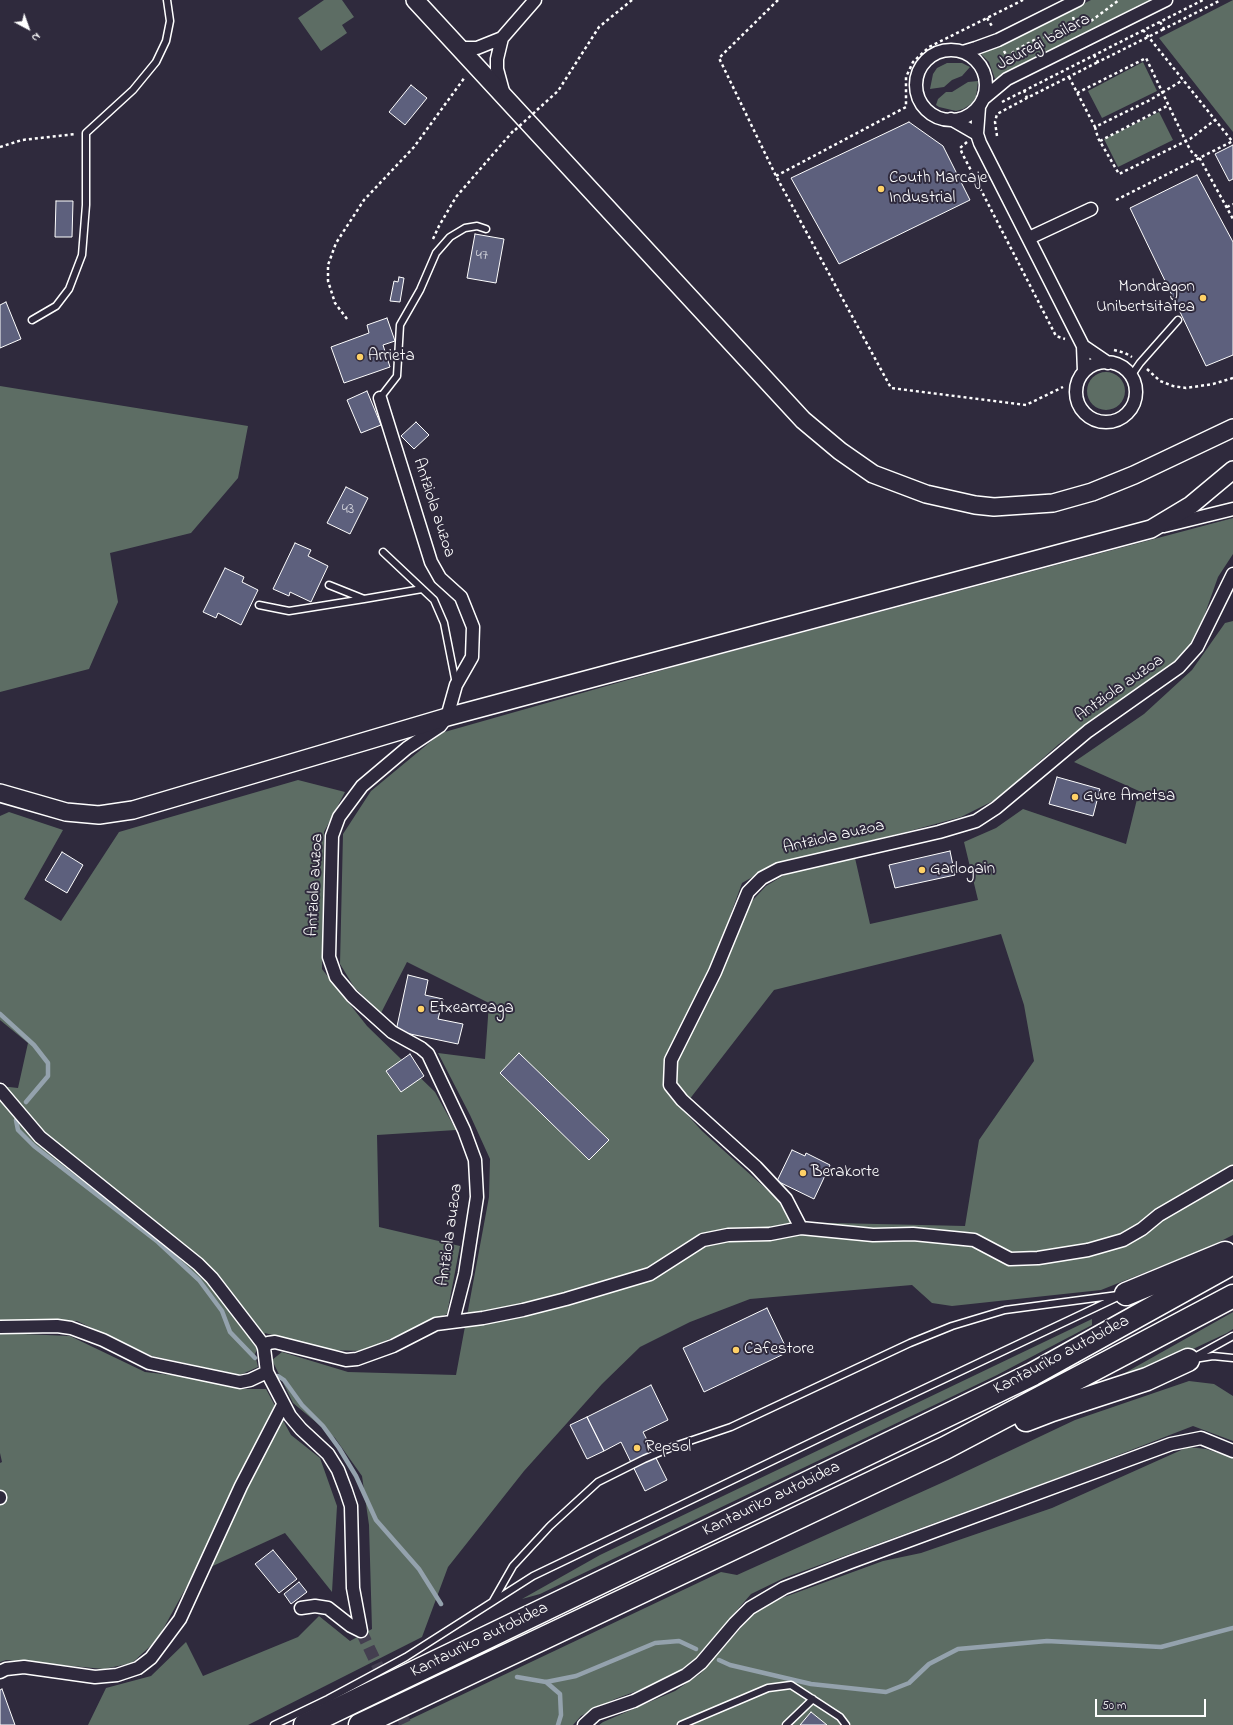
<!DOCTYPE html>
<html>
<head>
<meta charset="utf-8">
<style>
  body { margin:0 }
  #map { position:relative; width:1233px; height:1725px; overflow:hidden; background:#2f2a3d; font-family:"Indie Flower",sans-serif }
  canvas { display:block }
  .north { position:absolute; left:8px; top:8px; width:40px; height:40px; -webkit-text-stroke:3px #2f2a3d; paint-order:stroke; rotate:139deg; font-size:11px; font-weight:700; line-height:16px; text-align:center; color:#fff }
  .north::after { content:''; display:block; margin:auto; width:14px; height:18px; background:#fff; clip-path:polygon(50% 0,100% 100%,50% 72%,0 100%) }
  .scale { position:absolute; left:1095px; top:1699px; width:111px; height:18px; box-sizing:border-box; border:2px solid #fff; border-top:0; padding-left:5px; font-size:12px; line-height:14px; white-space:nowrap; color:#fff; -webkit-text-stroke:3px #2f2a3d; paint-order:stroke }
</style>
</head>
<body>
<div id="map">
<canvas width="1233" height="1725"></canvas>
<div class="north">N</div>
<div class="scale">50 m</div>
</div>
<script>
const ctx = document.querySelector('canvas').getContext('2d');
ctx.lineJoin = 'round';
function paint(path, color) { ctx.fillStyle = color; ctx.fill(path, 'evenodd'); }
const poly = rows => new Path2D(rows.map(r => 'M' + r).join(''));
function trace(path, color, width, dash) { ctx.strokeStyle = color; ctx.lineWidth = width; ctx.lineCap = dash ? 'butt' : 'round'; ctx.setLineDash(dash || []); ctx.stroke(path); }
function write(font, color, halo, rows, align = 'center') {
  ctx.font = font + ' "Indie Flower",sans-serif'; ctx.lineWidth = 4; ctx.setLineDash([]); ctx.textBaseline = 'middle'; ctx.strokeStyle = halo; ctx.fillStyle = color; for (const [text, x, y, turn = 0] of rows) {
    ctx.save(); ctx.translate(x, y); ctx.rotate((+turn || 0) * Math.PI / 180); ctx.textAlign = isNaN(turn) ? turn : align; if (halo) ctx.strokeText(text, 0, 0); ctx.fillText(text, 0, 0); ctx.restore();
  }
}
paint(poly([
  [324,0,342,0,354,17,342,25,347,33,321,51,298,18],
  [1091,0,1154,0,995,79,989,62,981,54],
  [1233,0,1233,132,1159,38],
  [1143,62,1157,91,1102,118,1088,91],
  [947,63,962,63,970,67,962,76,952,80,944,87,930,89,933,74,937,68],
  [978,81,976,97,971,104,963,109,956,111,939,107,936,105,938,99,946,92,952,92,968,82],
  [1159,112,1173,140,1118,167,1104,139],
  '1087 391a19 19 0 1 1 38 0a19 19 0 1 1-38 0Z',
  [0,386,248,426,238,478,191,533,110,553,118,602,89,669,0,692],
  [1233,518,1233,554,1218,577,1196,639,1173,665,1059,744,997,799,961,817,906,832,777,863,742,883,725,930,766,886,786,874,855,858,870,924,978,900,964,842,996,828,1023,809,1126,844,1139,791,1074,762,1144,714,1192,670,1225,623,1233,621,1233,1235,1209,1247,1101,1290,952,1306,932,1303,912,1285,750,1299,690,1322,640,1347,602,1384,524,1471,448,1567,422,1637,248,1725,88,1725,106,1688,151,1676,186,1642,203,1676,298,1637,319,1616,350,1641,372,1629,369,1525,362,1476,335,1438,293,1403,272,1360,282,1352,348,1372,456,1375,489,1197,490,1159,470,1115,438,1053,485,1059,489,1003,407,962,381,1013,354,987,340,964,343,834,371,791,441,733,684,664],
  [1001,934,1024,1005,1034,1061,979,1140,965,1226,790,1222,783,1204,702,1131,682,1109,774,990],
  [298,780,345,792,324,832,322,969,367,1026,435,1092,456,1130,377,1135,379,1227,460,1246,447,1314,362,1351,326,1350,265,1333,255,1354,258,1367,240,1375,152,1356,77,1321,0,1320,0,1086,18,1088,28,1043,0,1020,0,816,9,812,63,830,24,899,61,921,119,832],
  [1233,1312,1233,1329,1227,1333,1176,1357,1123,1374],
  [1092,1319,1092,1325,997,1375,540,1594,522,1599,600,1555],
  [0,1333,70,1336,145,1372,197,1378,241,1389,266,1389,291,1435,320,1458,337,1506,332,1592,285,1533,193,1575,157,1640,132,1663,104,1669,6,1660,0,1662,0,1463,2,1462,0,1453],
  [1189,1381,1214,1384,1233,1396,1233,1441,1193,1426,1077,1471,784,1578,751,1594,695,1659,667,1680,615,1699,581,1716,573,1725,398,1725,721,1572,737,1575,948,1480,1075,1420],
  [1188,1447,1206,1449,1233,1458,1233,1725,599,1725,603,1722,675,1691,700,1674,753,1614,779,1599,883,1561,921,1553,1052,1508]
]), '#5d6d64');
trace(poly([
  [0,1014,34,1045,48,1063,48,1076,26,1102],
  [16,1120,18,1130,34,1146,158,1242,199,1280,222,1311,230,1332,255,1358],
  [278,1376,284,1380,302,1405,323,1426,339,1448,356,1476,376,1520,419,1569,441,1604],
  [719,1660,730,1665,811,1684,886,1692,909,1683,929,1664,958,1649,1047,1641,1161,1647,1233,1628],
  [517,1677,546,1682,576,1676,655,1643,679,1641,696,1649],
  [546,1682,560,1694,561,1715,558,1725]
]), '#94a2ad', 4.5);
const building = poly([
  [411,85,427,98,405,125,389,112,411,85],
  [909,122,943,146,970,200,839,264,791,178,909,122],
  [1233,145,1233,179,1229,181,1215,154,1233,145],
  [1197,175,1233,242,1233,355,1206,366,1130,208,1197,175],
  [56,201,73,201,72,237,55,237,56,201],
  [475,234,504,239,496,283,467,278,475,234],
  [399,277,404,278,400,302,390,301,394,281,398,282,399,277],
  [6,302,21,339,0,348,0,305,6,302],
  [387,318,395,341,383,345,390,367,344,383,331,347,369,333,367,325,387,318],
  [367,391,381,425,361,433,347,400,367,391],
  [416,422,429,435,414,449,401,436,416,422],
  [346,487,368,498,350,534,327,523,346,487],
  [295,543,311,550,308,556,328,566,311,602,290,592,289,596,273,589,295,543],
  [225,568,244,577,242,582,258,590,241,625,218,613,216,618,203,612,225,568],
  [1057,777,1100,789,1093,816,1049,804,1057,777],
  [950,851,955,875,895,888,889,865,950,851],
  [62,852,83,865,67,893,45,880,62,852],
  [408,975,428,980,425,995,443,999,438,1019,463,1024,458,1044,396,1031,408,975],
  [519,1053,609,1140,589,1160,500,1073,519,1053],
  [410,1054,424,1076,401,1092,386,1071,410,1054],
  [792,1150,805,1156,806,1153,830,1165,814,1199,777,1181,792,1150],
  [767,1308,788,1352,704,1392,683,1348,767,1308],
  [651,1385,668,1420,643,1432,667,1480,645,1491,621,1442,604,1451,587,1417,651,1385],
  [587,1417,604,1451,587,1459,570,1425,587,1417],
  [273,1550,297,1579,279,1593,255,1564,273,1550],
  [299,1582,307,1592,291,1604,284,1594,299,1582],
  [2,1689,15,1725,0,1725,0,1690,2,1689],
  [811,1712,827,1725,800,1725,811,1712]
]);
paint(building, '#5d607d');
trace(building, '#fff', 1);
trace(poly([
  [361,1631,406,1725]
]), '#443f50', 12, [12, 6]);
const service = poly([
  [32,320,56,306,69,289,82,255,86,205,86,133,133,90,156,62,166,41,170,21,167,0],
  [1131,376,1140,363,1178,320],
  [380,398,397,376,400,325,420,290,436,253,450,237,465,228,477,226,486,229],
  [383,552,434,600,444,623,456,684],
  [329,585,364,599,422,589],
  [259,605,289,611,364,599],
  [1191,1359,1233,1336],
  [1194,1359,1213,1356,1233,1358],
  [493,1601,513,1566,550,1526,598,1482,644,1459,672,1447,731,1427,910,1343,952,1326,1005,1310,1118,1295],
  [274,1725,328,1699,406,1657,533,1576,845,1426,1122,1295],
  [681,1725,768,1688,791,1685,840,1717,846,1725],
  [786,1725,813,1699]
]);
const minor = poly([
  [460,48,477,48,502,38],
  '916 85a35 35 0 1 1 70 0a35 35 0 1 1-70 0Z',
  [963,52,976,48,998,40,1078,0],
  [504,95,497,69,497,59,502,38,535,0],
  [983,99,1007,79,1166,0],
  [979,107,977,134,980,143,1083,346,1084,371],
  [951,119,977,134],
  [1029,238,1091,209],
  [1083,346,1108,363],
  '1076 392a30 30 0 1 1 60 0a30 30 0 1 1-60 0Z',
  [380,398,431,562,440,578,461,597,473,627,472,657,456,685,447,717,440,726,407,748,362,786,339,817,332,836,329,957,336,977,352,996,392,1032,421,1048,428,1054,464,1130,475,1160,477,1197,465,1274,453,1321],
  [1164,526,1233,509],
  [0,1090,40,1137,198,1264,212,1278,262,1343,264,1348,267,1372,290,1416,301,1429,328,1454,338,1470,346,1491,351,1506,353,1588,361,1631],
  [801,1228,786,1199,756,1167,682,1100,670,1085,671,1060,715,972,748,892,762,878,779,869,939,832,976,821,996,808,1088,731,1179,667,1197,647,1233,574],
  [0,1327,57,1326,71,1328,103,1340,149,1363,240,1382,250,1380,267,1372],
  [264,1348,268,1343,275,1342,346,1360,357,1359,393,1346,436,1324,483,1318,523,1310,566,1299,650,1274,703,1240,728,1235,770,1234,801,1228,873,1235,913,1234,974,1240,1010,1259,1038,1258,1088,1250,1123,1240,1142,1229,1159,1215,1233,1172],
  [0,1497,0,1498],
  [301,1608,315,1606,328,1608,351,1626,361,1631],
  [0,1672,6,1669,24,1667,95,1677,117,1675,138,1668,151,1658,180,1619,241,1486,283,1405],
  [584,1725,596,1714,634,1701,686,1675,701,1663,735,1623,750,1608,784,1588,851,1562,1171,1444,1201,1438,1233,1451]
]);
const secondary = poly([
  [415,0,803,420,840,451,873,474,926,494,975,505,994,507,1053,503,1092,492,1134,475,1233,428],
  [0,793,66,812,99,815,133,810,447,717,1151,529,1191,505,1233,470]
]);
const motorway = poly([
  [1126,1294,1225,1253],
  [1026,1420,1052,1410,1147,1379,1188,1360],
  [305,1725,1033,1374,1233,1263],
  [360,1725,945,1448,1233,1296]
]);
trace(service, '#fff', 9);
trace(minor, '#fff', 15);
trace(secondary, '#fff', 20);
trace(motorway, '#fff', 25);
trace(poly([
  [778,0,719,58,776,176,891,388,1026,405,1063,387],
  [1073,17,1077,30],
  [987,18,993,28],
  [1091,21,1119,0],
  [1160,22,1164,29,1221,0],
  [1143,30,1232,141],
  [1004,51,1011,64],
  [1094,55,1098,62,1164,29],
  [1007,57,1016,50,1036,39,1076,28],
  [1069,77,1095,127,1150,100,1183,80],
  [1024,90,1027,98,1098,62],
  [1077,93,1146,58,1187,144,1193,154,1199,157,1233,219],
  [1002,102,1203,0],
  [537,110,558,91,599,27,632,0],
  [1095,127,1098,138,1119,174,1190,139,1215,120],
  [997,136,995,122,997,114,1027,98],
  [1100,141,1167,106],
  [967,142,960,148,962,153,1056,336,1065,339],
  [0,147,22,140,76,134],
  [776,176,906,107,906,77,913,62,929,47,1023,0],
  [1116,200,1233,141],
  [1227,207,1233,204],
  [433,239,439,226,456,197,514,130],
  [347,319,335,303,328,281,328,265,336,243,364,200,414,147,465,77],
  [1114,350,1125,353,1132,357],
  [1147,369,1160,381,1173,386,1186,388,1213,384,1233,378]
]), '#fff', 2.5, [3, 3]);
trace(service, '#2f2a3d', 6);
trace(minor, '#2f2a3d', 12);
trace(secondary, '#2f2a3d', 17);
trace(motorway, '#2f2a3d', 22);
trace(poly([
  [515,130,536,111]
]), '#fff', 2.5, [3, 3]);
for (const [x, y, r, color] of [
  [881,189,4,"#ffd166"],
  [1203,298,4,"#ffd166"],
  [360,357,4,"#ffd166"],
  [1075,797,4,"#ffd166"],
  [922,870,4,"#ffd166"],
  [421,1009,4,"#ffd166"],
  [803,1173,4,"#ffd166"],
  [736,1350,4,"#ffd166"],
  [637,1448,4,"#ffd166"]
]) { const dot = new Path2D(); dot.arc(x, y, r, 0, 2 * Math.PI); ctx.fillStyle = color; ctx.fill(dot); trace(dot, '#2f2a3d', 1.5); }
write('15px', '#d6d7de', null, [
  ["47",482,257],
  ["43",348,511]
]);
write('17px', '#fff', '#2f2a3d', [
  ["Jauregi bailara",1044,43,-28],
  ["Antziola auzoa",433,508,72],
  ["Antziola auzoa",1120,689,-35],
  ["Antziola auzoa",834,838,-13],
  ["Antziola auzoa",316,885,-87],
  ["Antziola auzoa",451,1235,-82],
  ["Kantauriko autobidea",1062,1356,-28],
  ["Kantauriko autobidea",772,1500,-26],
  ["Kantauriko autobidea",480,1641,-26]
]);
write('17px', '#fff', '#2f2a3d', [
  ["Couth Marcaje",889,179],
  ["Industrial",889,199],
  ["Mondragon",1195,288,"right"],
  ["Unibertsitatea",1195,308,"right"],
  ["Arrieta",368,357],
  ["Gure Ametsa",1083,797],
  ["Garlogain",930,870],
  ["Etxearreaga",429,1009],
  ["Berakorte",811,1173],
  ["Cafestore",744,1350],
  ["Repsol",645,1448]
], 'left');
</script>
</body>
</html>
